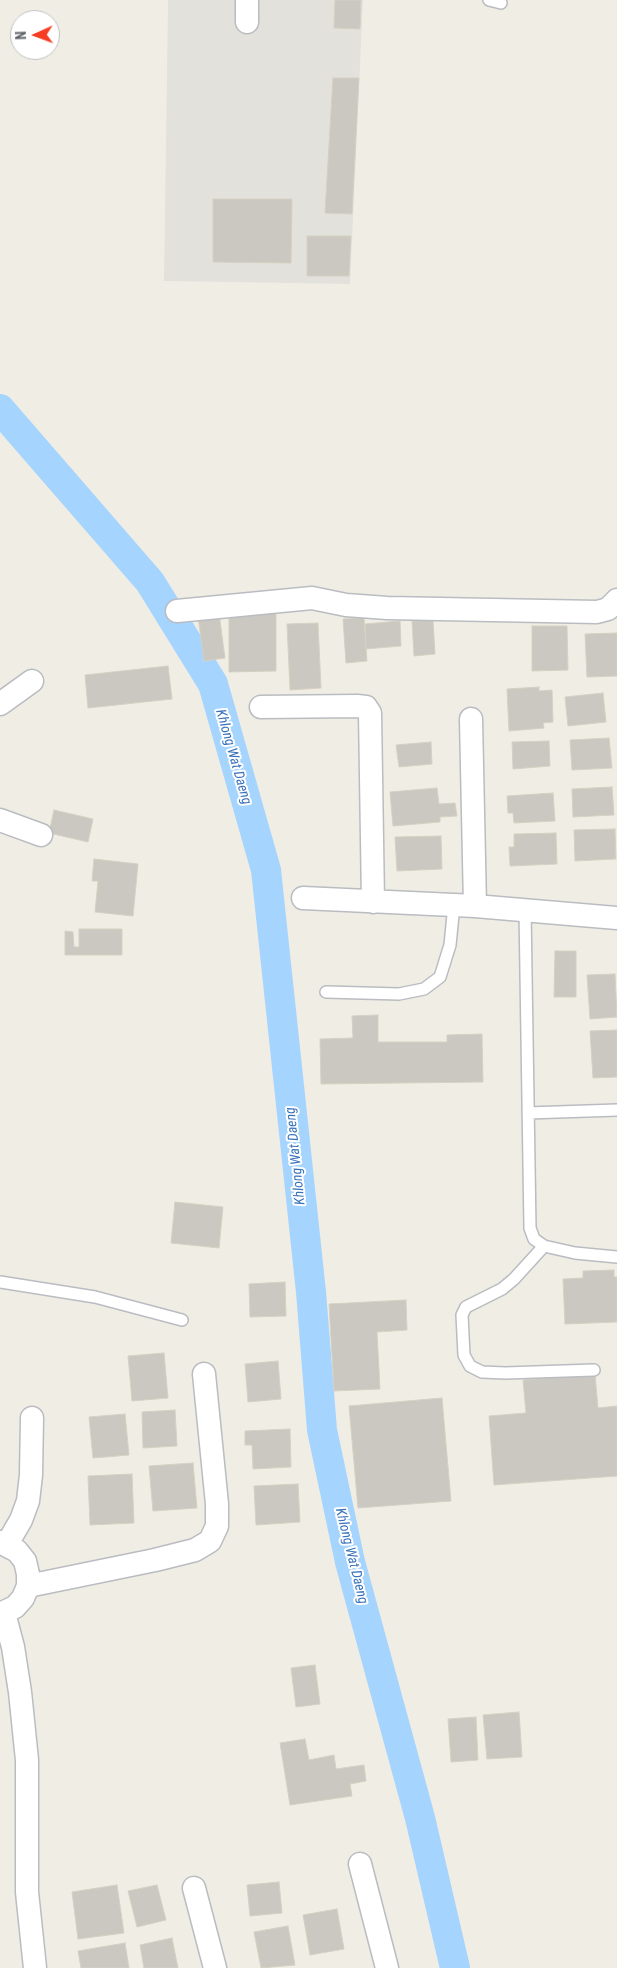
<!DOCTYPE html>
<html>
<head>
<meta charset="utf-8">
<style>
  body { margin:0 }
  #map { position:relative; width:617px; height:1968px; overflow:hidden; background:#f0eee4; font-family:"Roboto Condensed",sans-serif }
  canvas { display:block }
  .north { position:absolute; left:10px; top:10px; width:50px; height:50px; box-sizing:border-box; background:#fff; border:1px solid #bebfc2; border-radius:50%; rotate:268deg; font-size:14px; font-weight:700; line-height:20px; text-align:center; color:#5c6066 }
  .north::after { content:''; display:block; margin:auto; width:18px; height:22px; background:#f73d23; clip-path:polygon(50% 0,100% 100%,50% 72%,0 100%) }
</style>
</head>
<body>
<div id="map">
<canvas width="617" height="1968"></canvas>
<div class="north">N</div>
</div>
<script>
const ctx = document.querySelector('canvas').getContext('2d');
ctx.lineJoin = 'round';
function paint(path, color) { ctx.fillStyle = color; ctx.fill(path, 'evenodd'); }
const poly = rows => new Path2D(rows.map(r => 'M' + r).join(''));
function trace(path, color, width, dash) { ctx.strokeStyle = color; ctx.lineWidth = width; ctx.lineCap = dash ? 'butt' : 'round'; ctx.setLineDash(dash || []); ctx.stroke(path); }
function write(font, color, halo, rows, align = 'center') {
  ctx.font = font + ' "Roboto Condensed",sans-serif'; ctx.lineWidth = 4; ctx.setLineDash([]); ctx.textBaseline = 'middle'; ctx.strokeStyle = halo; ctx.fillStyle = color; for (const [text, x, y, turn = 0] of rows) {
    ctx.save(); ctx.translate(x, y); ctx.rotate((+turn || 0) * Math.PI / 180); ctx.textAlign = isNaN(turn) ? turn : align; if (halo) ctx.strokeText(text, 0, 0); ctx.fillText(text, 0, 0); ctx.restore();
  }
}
paint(poly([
  [168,0,363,0,350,284,164,281]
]), '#e3e1dc');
trace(poly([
  [0,409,150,582,213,684,266,870,311,1292,322,1430,350,1562,420,1818,455,1968]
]), '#a5d4ff', 30);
const building = poly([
  [335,0,361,0,360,29,334,28,335,0],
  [333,78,359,78,352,214,325,213,333,78],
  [213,199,292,199,291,263,213,262,213,199],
  [307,236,351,236,349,276,307,276,307,236],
  [229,612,276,612,276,671,229,672,229,612],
  [219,613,225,658,204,661,198,616,219,613],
  [364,618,367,661,346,663,343,619,364,618],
  [433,620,435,654,414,656,412,621,433,620],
  [400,621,401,646,366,649,365,624,400,621],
  [318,623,321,688,290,690,287,624,318,623],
  [532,626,567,626,568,670,532,671,532,626],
  [617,633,617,676,587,677,585,634,617,633],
  [168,666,172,699,88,708,85,675,168,666],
  [539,687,539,691,552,690,553,722,543,723,544,728,509,731,507,689,539,687],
  [603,693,606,722,568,726,565,697,603,693],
  [609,738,612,768,572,770,570,740,609,738],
  [549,741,550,766,513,769,512,742,549,741],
  [431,742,432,764,399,767,396,745,431,742],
  [612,787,614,815,573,817,572,789,612,787],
  [437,788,439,804,455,803,457,816,440,817,440,822,393,826,390,792,437,788],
  [553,793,555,821,514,823,513,813,508,813,507,796,553,793],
  [54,810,93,819,88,842,49,833,54,810],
  [615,829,616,859,575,861,574,830,615,829],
  [556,833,557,864,510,866,509,847,514,847,514,834,556,833],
  [441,836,442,869,397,871,395,837,441,836],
  [94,859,138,864,133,916,95,912,98,881,92,881,94,859],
  [79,929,122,929,122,955,65,955,65,931,73,932,74,947,79,947,79,929],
  [555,951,576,951,576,997,554,997,555,951],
  [615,974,617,1017,590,1019,587,975,615,974],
  [378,1015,378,1042,447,1042,447,1035,482,1034,483,1082,321,1084,320,1039,353,1038,352,1016,378,1015],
  [617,1030,617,1077,593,1078,590,1031,617,1030],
  [175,1202,223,1207,219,1248,171,1243,175,1202],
  [614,1270,614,1277,617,1277,617,1322,565,1324,563,1279,583,1278,583,1271,614,1270],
  [285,1282,286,1316,250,1317,249,1284,285,1282],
  [406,1300,407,1330,377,1332,380,1389,334,1391,329,1304,406,1300],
  [164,1353,168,1398,132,1401,128,1356,164,1353],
  [278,1361,281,1399,248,1402,245,1364,278,1361],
  [595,1374,598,1408,617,1406,617,1476,494,1485,489,1416,526,1413,523,1380,595,1374],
  [442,1398,451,1501,358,1508,349,1406,442,1398],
  [175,1410,177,1446,143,1448,142,1412,175,1410],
  [125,1414,129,1455,93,1458,89,1417,125,1414],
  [290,1429,291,1467,253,1469,252,1445,245,1445,245,1431,290,1429],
  [193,1463,197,1508,153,1511,149,1466,193,1463],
  [132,1474,134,1523,90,1525,88,1476,132,1474],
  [298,1484,300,1522,256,1525,254,1486,298,1484],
  [315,1665,320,1704,296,1707,291,1668,315,1665],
  [519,1712,522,1757,487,1759,483,1715,519,1712],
  [476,1717,478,1760,451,1762,448,1719,476,1717],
  [305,1739,309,1760,334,1755,336,1769,364,1765,366,1781,350,1784,352,1796,290,1805,280,1743,305,1739],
  [279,1882,282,1913,250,1916,247,1885,279,1882],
  [117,1885,124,1933,78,1939,72,1892,117,1885],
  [157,1885,166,1920,137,1927,128,1891,157,1885],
  [337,1909,344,1949,310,1955,303,1915,337,1909],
  [288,1926,295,1965,261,1968,254,1932,288,1926],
  [172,1938,178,1968,144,1968,140,1945,172,1938],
  [125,1943,129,1968,81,1968,78,1951,125,1943]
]);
paint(building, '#cbc8c1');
trace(building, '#d5d0c2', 1);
const lane = poly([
  [489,0,501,3],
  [525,910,530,1228,534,1239,544,1246,575,1253,617,1257],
  [326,992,399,994,424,989,440,977,450,945,454,905],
  [528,1113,617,1110],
  [544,1246,514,1279,502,1289,466,1307,462,1315,464,1355,470,1366,482,1372,505,1373,594,1370],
  [0,1282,95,1297,182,1320]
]);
const street = poly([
  [247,22,247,0],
  [177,611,312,598,346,605,387,608,597,612,608,609,617,600],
  [0,704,32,681],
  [261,707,357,706,366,707,370,713,373,902],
  [471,719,475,906],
  [0,820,41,835],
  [303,898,475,906,617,918],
  [0,1542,17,1551,25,1561,28,1574,28,1586,23,1598,15,1607,0,1614],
  [7,1544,21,1520,28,1501,31,1475,32,1418],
  [28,1586,155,1560,195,1550,210,1541,217,1526,217,1504,204,1374],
  [4,1613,13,1647,20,1692,27,1760,27,1892,35,1968],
  [360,1864,387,1968],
  [194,1888,215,1968]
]);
trace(lane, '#b9bcc1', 14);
trace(street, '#b9bcc1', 25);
trace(lane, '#fff', 11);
trace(street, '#fff', 22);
write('italic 14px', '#3972ba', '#fff', [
  ["Khlong Wat Daeng",233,757,74],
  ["Khlong Wat Daeng",296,1156,-96],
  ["Khlong Wat Daeng",351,1556,76]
]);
</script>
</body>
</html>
